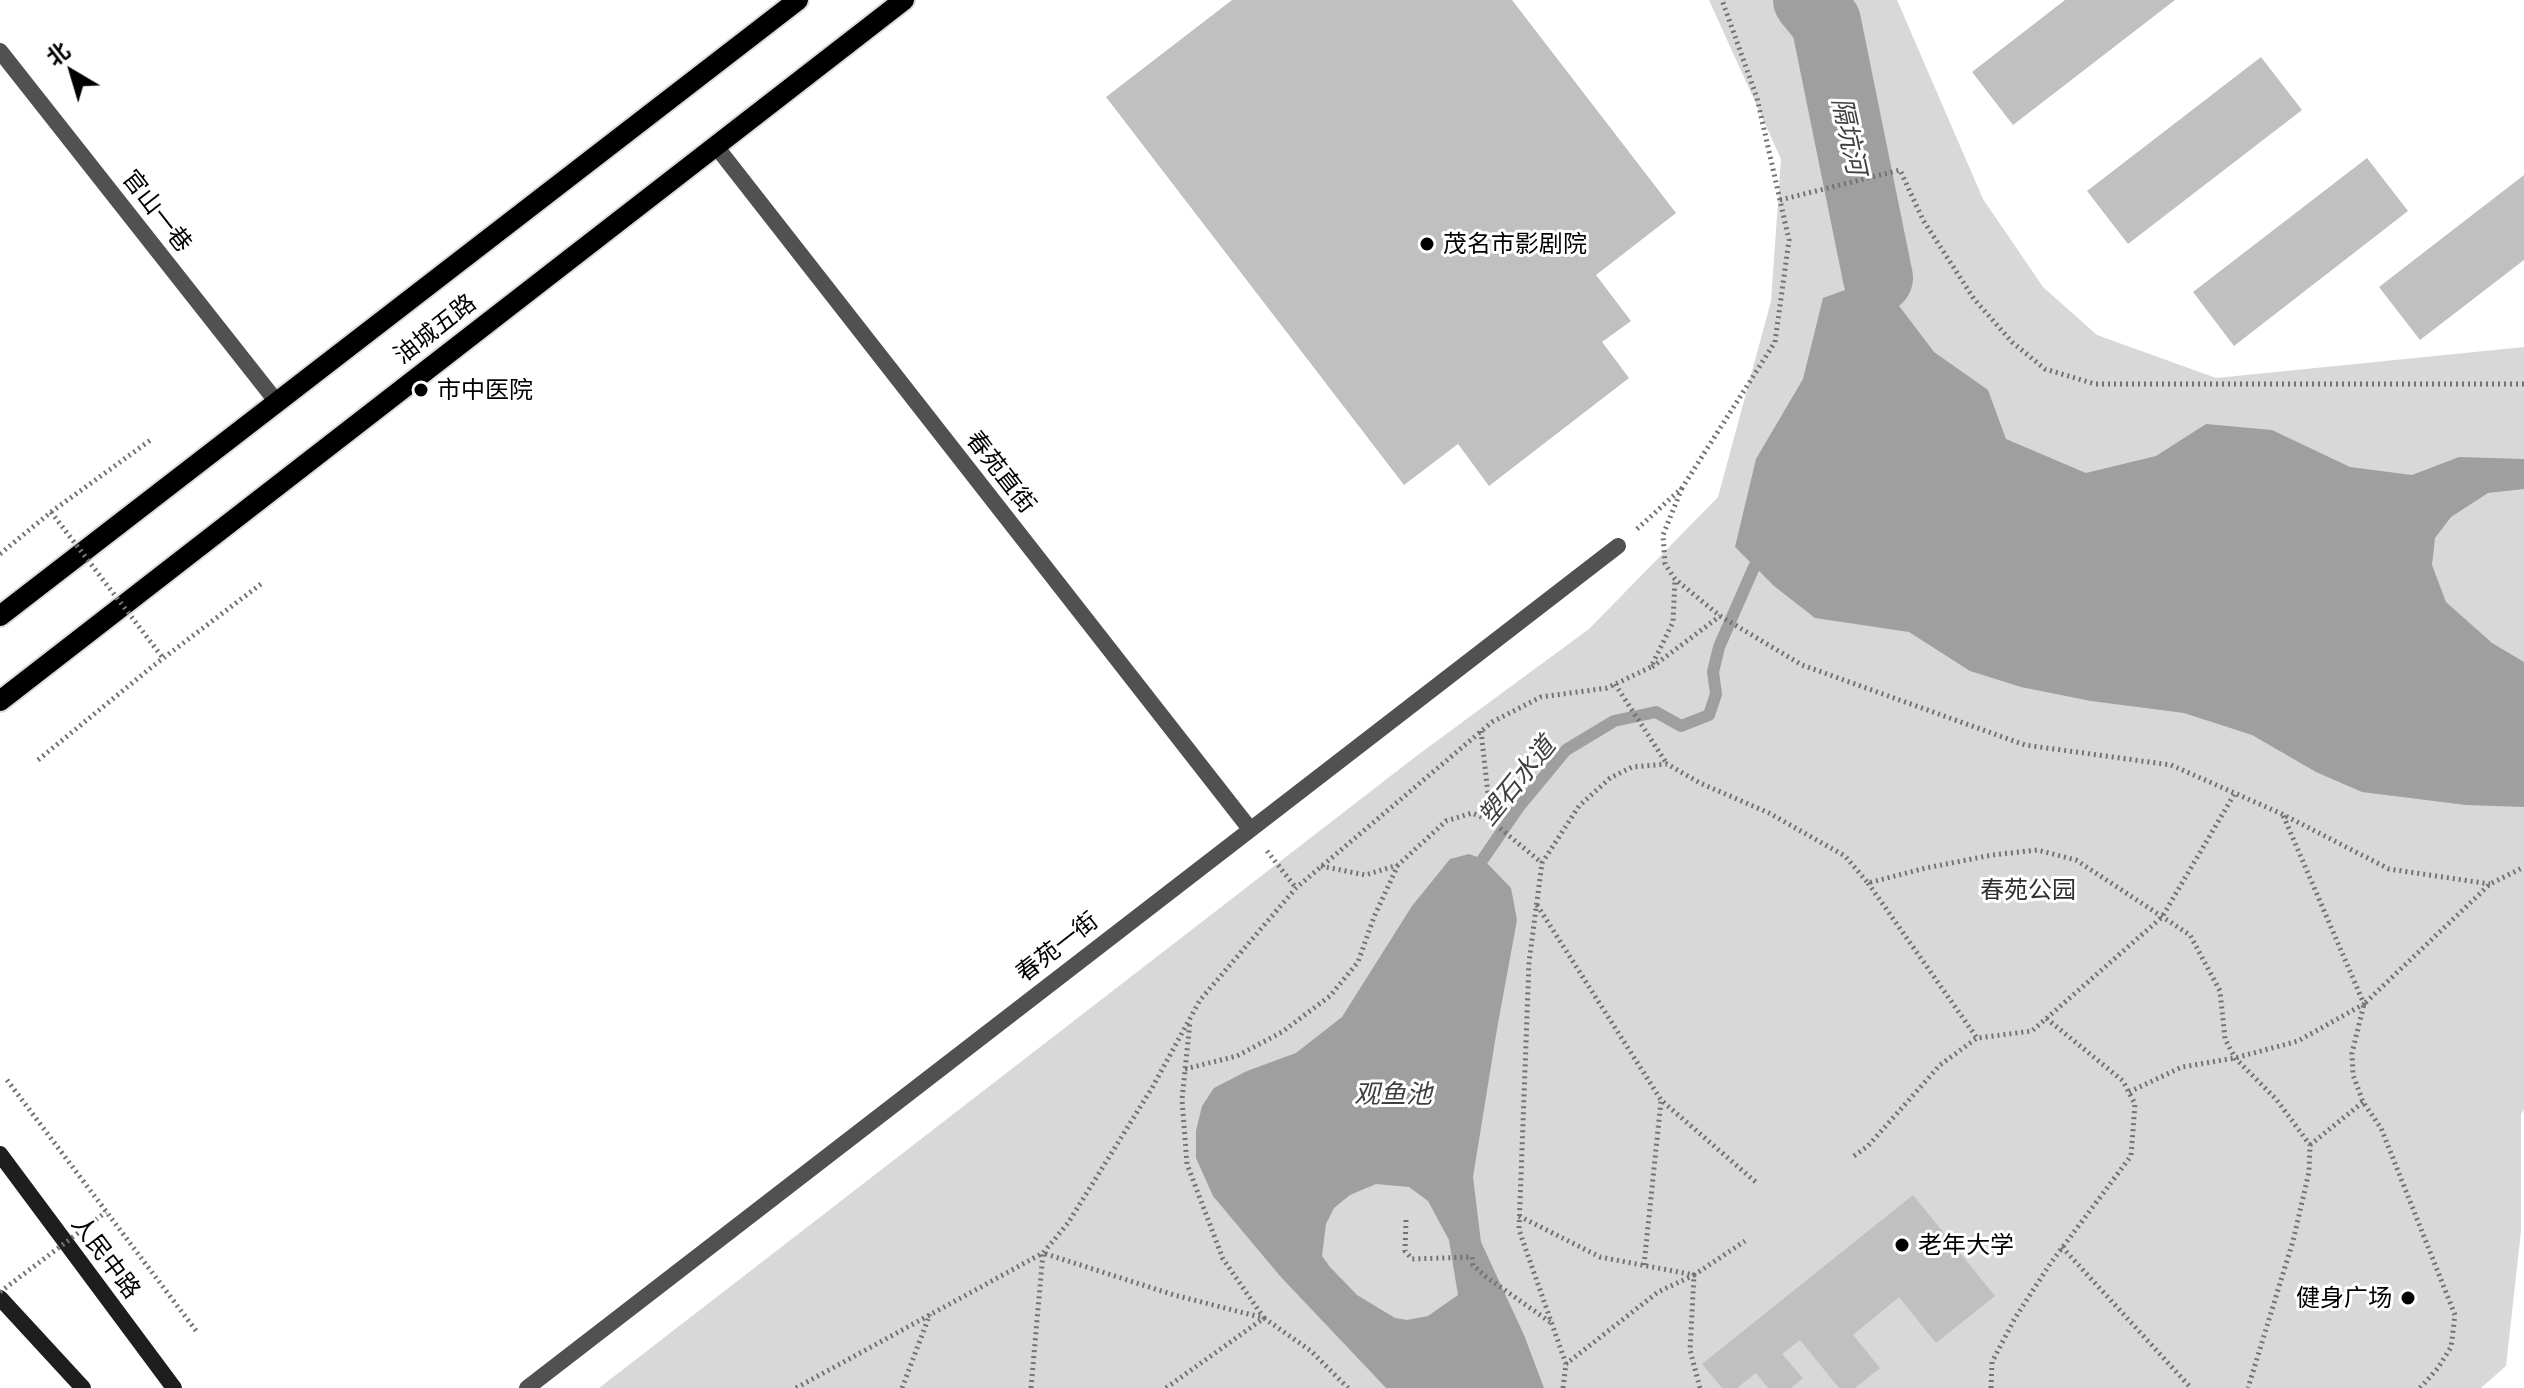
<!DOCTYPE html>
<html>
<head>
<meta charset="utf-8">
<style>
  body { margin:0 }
  #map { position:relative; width:2524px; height:1388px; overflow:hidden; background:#fff; font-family:"Exo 2","Noto Sans SC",sans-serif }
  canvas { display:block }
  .north { position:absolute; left:32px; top:32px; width:80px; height:80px; -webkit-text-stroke:6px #fff; paint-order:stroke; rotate:322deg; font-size:22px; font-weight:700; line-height:32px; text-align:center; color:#000 }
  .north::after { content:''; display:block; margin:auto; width:28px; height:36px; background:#000; clip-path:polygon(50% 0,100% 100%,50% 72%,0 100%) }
</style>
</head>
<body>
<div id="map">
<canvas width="2524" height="1388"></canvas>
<div class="north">北</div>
</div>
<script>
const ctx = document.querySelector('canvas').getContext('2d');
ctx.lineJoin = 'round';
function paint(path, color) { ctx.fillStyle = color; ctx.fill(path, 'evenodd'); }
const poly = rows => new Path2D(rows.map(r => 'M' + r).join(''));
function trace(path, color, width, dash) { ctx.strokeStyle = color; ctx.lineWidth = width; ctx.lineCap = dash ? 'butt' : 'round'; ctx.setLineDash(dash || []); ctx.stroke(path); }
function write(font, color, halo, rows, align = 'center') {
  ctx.font = font + ' "Exo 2","Noto Sans SC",sans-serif'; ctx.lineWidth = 6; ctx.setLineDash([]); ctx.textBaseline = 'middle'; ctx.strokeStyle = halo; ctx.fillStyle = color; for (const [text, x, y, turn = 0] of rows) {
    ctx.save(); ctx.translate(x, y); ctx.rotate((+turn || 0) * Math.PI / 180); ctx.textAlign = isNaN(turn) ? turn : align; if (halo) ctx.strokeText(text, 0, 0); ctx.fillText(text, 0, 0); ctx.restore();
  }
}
paint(poly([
  [1709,0,1897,0,1983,199,2043,287,2097,335,2216,378,2524,347,2524,1109,2521,1114,2521,1231,2506,1366,2481,1388,599,1388,1419,754,1589,629,1718,497,1771,301,1781,159]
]), '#d8d8d8');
paint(poly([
  [1878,278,1934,352,1988,390,2006,439,2086,473,2156,456,2206,424,2272,430,2350,467,2412,475,2459,457,2524,459,2524,489,2488,493,2451,517,2435,538,2432,565,2446,602,2492,643,2524,662,2524,807,2466,805,2362,792,2316,772,2252,735,2184,713,2091,701,2021,687,1970,671,1909,632,1815,618,1774,586,1735,547,1756,459,1803,379,1823,298],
  [1469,854,1483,859,1511,888,1517,920,1497,1029,1473,1177,1481,1242,1524,1335,1544,1388,1386,1388,1280,1276,1213,1196,1196,1158,1196,1131,1202,1106,1214,1088,1247,1071,1296,1053,1342,1017,1412,906,1450,859],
  [1376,1184,1409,1187,1428,1201,1449,1240,1458,1295,1428,1316,1407,1320,1395,1318,1357,1295,1330,1267,1322,1256,1326,1224,1334,1208,1350,1195]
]), '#9f9f9f');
trace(poly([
  [1483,859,1518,808,1566,750,1614,721,1656,712,1681,726,1709,715,1716,694,1713,672,1719,647,1754,567]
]), '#9f9f9f', 12);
trace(poly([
  [1808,0,1826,22,1878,278]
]), '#9f9f9f', 70);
paint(poly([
  [1232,0,1512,0,1676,213,1596,275,1631,321,1602,342,1629,378,1489,486,1458,444,1404,485,1106,97],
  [2065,0,2175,0,2013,125,1972,72],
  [2261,57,2302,110,2128,244,2087,191],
  [2367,158,2408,211,2234,346,2193,292],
  [2524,175,2524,260,2420,340,2379,287],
  [1913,1195,1995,1296,1936,1343,1899,1297,1853,1335,1880,1368,1855,1388,1839,1388,1800,1340,1782,1354,1803,1378,1791,1388,1768,1388,1756,1373,1737,1388,1722,1388,1702,1364]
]), '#c0c0c0');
const primary = poly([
  [0,616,798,0],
  [0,701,904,0]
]);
trace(primary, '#dbdbdb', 24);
trace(poly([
  [1780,200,1900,170,1923,220,1974,299,2012,342,2045,369,2095,384,2524,384],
  [1682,488,1663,535,1665,564,1675,579,1720,616,1802,665,2025,745,2171,765,2282,814,2389,869,2490,884],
  [1637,529,1682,488,1775,342,1789,240,1757,98,1722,0],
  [0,554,51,512,152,439],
  [1652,667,1720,616],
  [1615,684,1667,764],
  [1481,731,1491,821],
  [38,760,153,666,261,584],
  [1267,851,1296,888],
  [1321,866,1365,875,1398,865,1446,821,1472,813,1491,821,1542,863],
  [1868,883,1977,1038],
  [1537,905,1661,1100,1758,1184],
  [1185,1069,1237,1056,1282,1032,1330,996,1358,962,1374,917,1398,865],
  [7,1080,197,1332],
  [2129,1092,2182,1067,2235,1058,2298,1041,2364,1004,2283,815],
  [2310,1145,2363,1102],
  [1854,1156,1868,1146,1940,1065,1977,1038,2032,1031,2162,917,2235,793],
  [1519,1216,1600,1257,1694,1275,1658,1292,1566,1364],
  [1406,1220,1405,1251,1412,1259,1472,1257,1473,1265,1485,1276,1550,1322],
  [2062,1247,2191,1388],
  [1644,1265,1661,1101],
  [796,1388,1043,1253,1068,1223,1152,1088,1200,1000,1296,888,1492,722,1541,697,1607,688,1651,667,1673,622,1675,579],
  [902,1388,930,1314],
  [1031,1388,1043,1253,1174,1295,1264,1318,1311,1351,1348,1388],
  [1166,1388,1264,1318,1223,1259,1187,1164,1182,1100,1190,1022],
  [1563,1388,1566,1364,1519,1230,1529,962,1542,863,1579,806,1610,778,1632,767,1667,764,1700,783,1769,813,1845,856,1868,883,1926,868,1992,855,2037,850,2076,860,2190,935,2220,991,2225,1039,2235,1058,2276,1099,2310,1145,2309,1172,2293,1241,2248,1388],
  [1700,1388,1690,1350,1694,1275,1745,1241],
  [1991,1388,1992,1362,2015,1318,2050,1264,2131,1156,2135,1104,2123,1081,2046,1018],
  [2420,1388,2438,1368,2451,1347,2455,1315,2381,1128,2363,1102,2353,1075,2352,1053,2364,1004,2490,884,2524,867]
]), '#737373', 5, [2, 4]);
trace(poly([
  [0,51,276,401]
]), '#515151', 16);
trace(poly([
  [715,145,1250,829],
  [527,1388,1618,546]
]), '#515151', 16);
trace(poly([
  [0,1154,174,1388],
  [0,1298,83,1388]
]), '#1e1e1e', 16);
trace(primary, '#000', 20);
trace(poly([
  [51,512,163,658],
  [0,1292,106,1212]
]), '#737373', 5, [2, 4]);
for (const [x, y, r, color] of [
  [1427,244,8,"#000"],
  [421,390,8,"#000"],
  [1902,1245,8,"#000"],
  [2408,1298,8,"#000"]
]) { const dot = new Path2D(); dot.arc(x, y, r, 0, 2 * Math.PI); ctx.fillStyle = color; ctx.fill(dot); trace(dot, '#fff', 3); }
write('24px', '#000', '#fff', [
  ["官山一巷",157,211,52],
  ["油城五路",435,329,-38],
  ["春苑直街",1001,472,52],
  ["春苑一街",1057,947,-38],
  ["人民中路",106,1257,53]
]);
write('24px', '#000', '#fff', [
  ["茂名市影剧院",1443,244],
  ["市中医院",437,390],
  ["老年大学",1918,1245],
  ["健身广场",2392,1298,"right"]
], 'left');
write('24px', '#2f2f2f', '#fff', [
  ["春苑公园",2028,890]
]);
write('italic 26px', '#404040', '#fff', [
  ["隔坑河",1849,136,78],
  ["塑石水道",1517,781,-51],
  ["观鱼池",1393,1094]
]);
</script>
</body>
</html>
